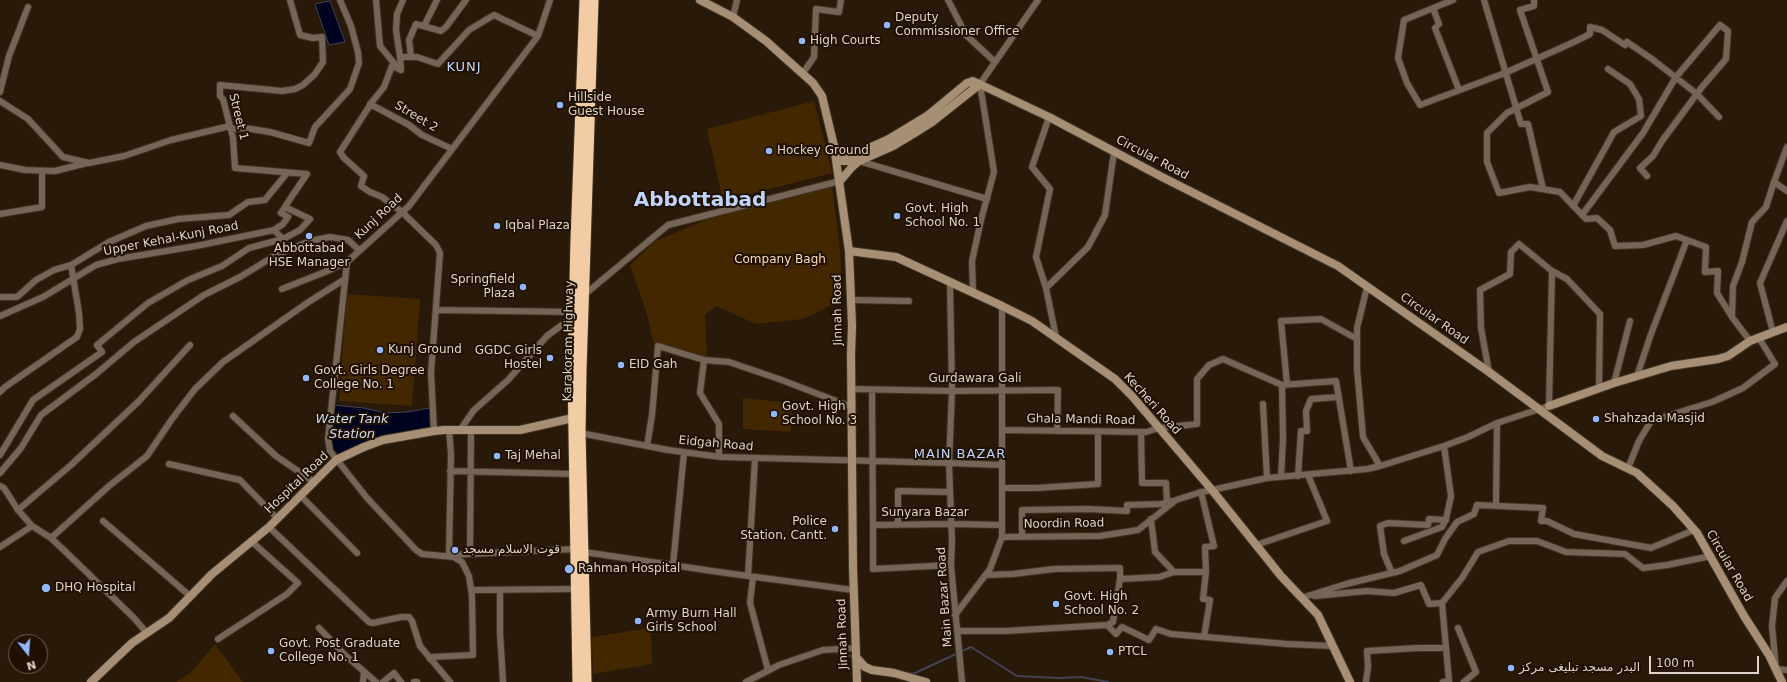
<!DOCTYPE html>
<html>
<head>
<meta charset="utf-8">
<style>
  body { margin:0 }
  #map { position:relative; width:1787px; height:682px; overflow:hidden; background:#281908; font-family:"DejaVu Sans",sans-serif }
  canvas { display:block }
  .north { position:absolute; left:8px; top:634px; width:40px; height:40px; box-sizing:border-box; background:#1f1001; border:1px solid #6b5e51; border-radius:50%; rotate:163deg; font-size:11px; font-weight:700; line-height:16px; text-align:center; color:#ded4c9 }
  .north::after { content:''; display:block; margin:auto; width:14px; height:18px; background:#92b7fd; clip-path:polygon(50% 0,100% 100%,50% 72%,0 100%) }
  .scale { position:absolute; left:1649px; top:656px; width:110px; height:18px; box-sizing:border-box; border:2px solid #ded4c9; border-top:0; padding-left:5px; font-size:12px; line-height:14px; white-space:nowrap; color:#ded4c9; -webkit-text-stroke:3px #1f1001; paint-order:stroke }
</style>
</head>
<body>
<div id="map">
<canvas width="1787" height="682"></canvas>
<div class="north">N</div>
<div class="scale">100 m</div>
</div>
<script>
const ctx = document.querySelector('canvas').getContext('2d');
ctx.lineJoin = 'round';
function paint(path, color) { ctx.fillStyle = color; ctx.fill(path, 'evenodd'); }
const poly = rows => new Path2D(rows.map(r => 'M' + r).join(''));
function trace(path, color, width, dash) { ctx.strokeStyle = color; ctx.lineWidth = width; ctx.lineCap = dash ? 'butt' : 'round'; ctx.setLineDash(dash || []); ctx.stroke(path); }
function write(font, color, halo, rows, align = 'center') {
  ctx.font = font + ' "DejaVu Sans",Vazirmatn,sans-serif'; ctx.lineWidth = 4; ctx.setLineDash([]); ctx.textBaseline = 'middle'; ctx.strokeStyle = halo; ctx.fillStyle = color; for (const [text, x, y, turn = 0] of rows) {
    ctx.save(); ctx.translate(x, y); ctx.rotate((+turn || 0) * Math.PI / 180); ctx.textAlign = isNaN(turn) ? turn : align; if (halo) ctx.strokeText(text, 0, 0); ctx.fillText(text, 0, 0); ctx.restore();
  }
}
paint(poly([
  [814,101,832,173,723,201,707,129],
  [832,185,840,250,842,300,803,319,756,324,716,306,705,315,707,358,654,345,646,311,630,265,654,242,719,214],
  [347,294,420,299,412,406,339,401],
  [743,398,792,403,791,432,743,429],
  [651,628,652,664,593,674,592,637],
  [215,644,243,682,176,682,191,672]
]), '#432701');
const water = poly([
  [330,1,345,42,329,45,315,4,330,1],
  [333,405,364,408,385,413,407,412,430,408,432,428,337,458,332,450,330,439,333,405]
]);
paint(water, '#000320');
trace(water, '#434253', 1);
trace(poly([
  [835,652,854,657],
  [910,673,913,674,971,647,1017,676,1060,678,1081,677,1108,682]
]), '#434253', 2);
const street = poly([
  [376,0,380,46,398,68],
  [948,0,966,35,995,62],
  [1453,0,1404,20,1398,58,1407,83,1420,105,1505,73,1574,42,1590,34,1590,27,1602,30,1625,45,1627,42,1652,59,1697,94,1719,117],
  [1484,0,1521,124,1528,124,1543,189],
  [1534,0,1534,6,1520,10,1548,92,1507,113,1487,133,1487,162,1499,193,1530,187,1560,192,1586,219,1597,218,1610,230,1615,246,1643,245,1676,236,1706,247,1705,272,1718,271,1717,293,1732,317],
  [1433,8,1439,24,1435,28,1459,90],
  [733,17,737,0],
  [424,26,437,0],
  [400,57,396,30,397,14,403,0],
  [411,57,409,40,416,24,441,31,446,27,466,0],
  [803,73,814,57,816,9,839,12,841,0],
  [0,92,9,56,28,7],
  [0,101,28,119,63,157,89,163,124,156,171,140,230,126],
  [370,104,409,125,422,135,452,149],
  [231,129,245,128,270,132,309,143,315,127,350,89,359,63,358,52,351,26,340,0],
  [859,161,987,199],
  [0,165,25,170,55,171,87,163],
  [1774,182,1787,147],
  [1573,206,1614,132,1641,116,1639,99,1630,84,1608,69],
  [285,207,310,219,300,230,283,239,274,230,283,224,288,217,281,213,290,199,307,174,235,168,233,138,223,99,220,96,220,85,282,91,295,89,303,85,315,74,323,62,322,37,313,38,300,35,290,0],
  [0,214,42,207,42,171],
  [1582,215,1643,133,1676,77,1720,25,1728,31,1726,59,1702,87,1662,141,1653,156,1640,168,1647,176],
  [950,282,952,391,949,463,1001,465],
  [1367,287,1357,328,1357,369,1363,437,1380,466],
  [1046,288,1036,257,1050,189,1032,167,1049,117],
  [282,289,325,272,347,262],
  [973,292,972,261,981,220,994,172,980,84,1038,0],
  [584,295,668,225,840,181],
  [0,297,17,297,36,280,54,270,71,265],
  [851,300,909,301],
  [436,310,574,312],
  [0,316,43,297,96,265,118,259,196,246,274,230],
  [1773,332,1760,283,1787,221],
  [1056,337,1046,288,1088,247,1105,215,1114,152],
  [1750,341,1732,317,1733,286,1742,262,1752,222,1766,207,1774,182,1787,191],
  [704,360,729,362,779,379,852,407],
  [1489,372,1481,328,1480,290,1510,274,1511,252,1519,244,1552,271,1567,279,1600,314,1599,389],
  [1637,376,1651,334,1687,240],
  [1614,383,1630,321],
  [1287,384,1281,321,1321,319,1357,339],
  [852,389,952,391,1058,390,1057,431],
  [872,390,873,525],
  [0,392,5,387,77,337,80,329,79,313,71,265,109,242,146,226,178,219,229,215,248,202,265,200,287,173],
  [1263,404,1267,478],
  [233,416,276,456,314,482],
  [449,430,451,454,449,555,470,554,471,430],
  [460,430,474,410,508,380,547,336,574,316],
  [1002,430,1146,432,1159,428,1197,424,1197,379,1209,365,1223,359,1282,385,1336,381,1351,471],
  [434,431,431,373,440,253,436,245,402,212,382,197,370,192,361,186,364,176,344,158,340,152,372,102,384,87,392,66,401,70,400,57,417,57,438,64,469,30,494,15,538,36],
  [1141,432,1142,483,1166,483,1167,502],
  [580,433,668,450,721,457,949,463,952,542,951,565,962,682],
  [647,446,652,415,658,346,704,360,700,393,719,424,719,457],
  [0,455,33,400,102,352,97,345,148,303,188,280,222,266,249,248,283,239],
  [169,464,240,480,277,518],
  [1628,468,1639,441,1651,421,1712,402,1743,388,1775,364,1759,338],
  [450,471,574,474],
  [0,473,21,448,41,415,96,374,134,342,204,295,240,277,276,255,310,241,330,237,348,240,359,250],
  [1298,476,1301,431,1307,431,1306,411,1311,399,1339,397],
  [1281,477,1283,439,1282,385],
  [0,486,4,488,18,510,32,526,51,538,71,557,134,618,146,632],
  [1002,488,1037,488,1098,484,1098,431],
  [1201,492,1214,546,1205,547,1206,572,1203,599,1210,600,1204,637],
  [300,495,357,553],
  [1496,505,1497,423],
  [18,510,71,465,139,401,190,345],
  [1151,519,1155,552,1174,572,1206,572],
  [103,521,190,596],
  [898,525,898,491,950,492],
  [269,527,369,622,373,623,401,617,409,617,412,621,420,646,450,682],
  [1022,536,1022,510,1088,509,1127,511,1127,505,1161,504,1173,501],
  [1002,537,1100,536,1138,530,1176,500,1198,493,1267,478,1367,469,1380,466,1444,446,1468,437,1497,423,1549,406,1552,271],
  [51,538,109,486,147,456,172,419,195,389,223,362,307,303,345,279],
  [1404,541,1442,527,1446,519,1451,496,1444,446],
  [1256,545,1327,521,1308,475],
  [0,547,32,526],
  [584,552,726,573,853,590],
  [470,554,576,549],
  [673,565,684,452],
  [951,565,873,569,873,525,951,524,1002,525],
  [1392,573,1384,554,1380,526,1388,523,1428,525,1429,519,1446,520],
  [986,575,1013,574,1054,569,1120,568,1120,579],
  [748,576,755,458],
  [753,577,750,603,768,670],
  [1787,581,1775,598,1772,626,1776,669,1787,670],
  [472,590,576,589],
  [500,590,500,633,503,682],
  [1315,596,1367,591,1394,593,1421,585,1429,604,1442,603],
  [1301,598,1346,584,1400,571,1437,555,1445,539,1457,522,1474,514,1477,505,1543,508,1541,521,1547,521,1574,534,1651,548,1694,530],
  [955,615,990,569,1002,537,1002,306],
  [1107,625,1113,622,1120,579,1159,577,1174,572],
  [319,628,345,655,376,682],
  [1458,628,1476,672,1464,682],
  [957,631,1005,631,1107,625,1116,634,1122,627,1149,640,1156,629,1171,634,1287,644,1333,646],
  [218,639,287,594,298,583,251,541],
  [430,659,432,657,473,655,472,596,469,576,462,562,454,557,422,554,416,550,367,498,330,451,328,439,347,262,409,206,538,36,550,0],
  [363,682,364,672],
  [383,682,394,673,401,682],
  [414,682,417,682],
  [746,682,779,665,823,650,856,648],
  [1366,682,1368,667,1367,651,1418,648,1446,648],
  [1443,682,1449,681,1442,603,1462,578,1478,552,1509,541,1537,541,1566,552,1625,554,1643,568,1667,565,1711,556]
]);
const secondary = poly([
  [700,0,733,17,766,41,813,83,822,96,834,146,849,251,852,326,851,355,853,568,857,682],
  [834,146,840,154,848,156,856,154,889,139,927,116,967,83,973,81,1049,117,1162,177,1338,266,1489,372,1602,456,1637,473,1673,506,1697,533,1744,616,1769,655,1782,682],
  [836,158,843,161,859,161],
  [840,181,852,167,859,161,893,146,913,134,932,122,980,84],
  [849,251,896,257,1002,306,1032,321,1115,379,1132,396,1212,490,1281,576,1318,615,1350,682],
  [1549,406,1614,383,1671,366,1718,359,1728,356,1750,341,1787,327],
  [856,657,865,667,872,670,894,673,926,682],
  [91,682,132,643,169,618,212,574,269,527,336,460,364,447,383,440,434,431,444,430,520,430,573,418]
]);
const highway = poly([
  [578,682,573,370,576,240,585,0],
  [586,682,580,433,581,370,593,0]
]);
trace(street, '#413323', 8);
trace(secondary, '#413323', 10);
trace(highway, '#413323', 13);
trace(street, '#746556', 6);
trace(secondary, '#a78f75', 8);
trace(highway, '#f2cca4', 11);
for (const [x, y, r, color] of [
  [887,25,4,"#92b7fd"],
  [802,41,4,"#92b7fd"],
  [560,105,4,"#92b7fd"],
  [769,151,4,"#92b7fd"],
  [897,216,4,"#92b7fd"],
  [497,226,4,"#92b7fd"],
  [309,236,4,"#92b7fd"],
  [523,287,4,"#92b7fd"],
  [380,350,4,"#92b7fd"],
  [550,358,4,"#92b7fd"],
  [621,365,4,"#92b7fd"],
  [306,378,4,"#92b7fd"],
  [774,414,4,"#92b7fd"],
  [1596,419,4,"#92b7fd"],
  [497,456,4,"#92b7fd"],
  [835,529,4,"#92b7fd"],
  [455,550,4,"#92b7fd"],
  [569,569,5,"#92b7fd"],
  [46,588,5,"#92b7fd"],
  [1056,604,4,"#92b7fd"],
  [638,621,4,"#92b7fd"],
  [271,651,4,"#92b7fd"],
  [1110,652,4,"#92b7fd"],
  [1511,668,4,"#92b7fd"]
]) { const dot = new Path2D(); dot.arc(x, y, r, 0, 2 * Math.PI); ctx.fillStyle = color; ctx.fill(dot); trace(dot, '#1f1001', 1.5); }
write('12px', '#ded4c9', '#1f1001', [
  ["Deputy",895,18],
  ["Commissioner Office",895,32],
  ["High Courts",810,41],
  ["Hillside",568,98],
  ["Guest House",568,112],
  ["Hockey Ground",777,151],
  ["Govt. High",905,209],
  ["School No. 1",905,223],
  ["Iqbal Plaza",505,226],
  ["Abbottabad",309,249,"center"],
  ["HSE Manager",309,263,"center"],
  ["Springfield",515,280,"right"],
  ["Plaza",515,294,"right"],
  ["Kunj Ground",388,350],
  ["GGDC Girls",542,351,"right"],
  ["Hostel",542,365,"right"],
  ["EID Gah",629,365],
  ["Govt. Girls Degree",314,371],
  ["College No. 1",314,385],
  ["Govt. High",782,407],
  ["School No. 3",782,421],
  ["Shahzada Masjid",1604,419],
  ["Taj Mehal",505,456],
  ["Police",827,522,"right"],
  ["Station, Cantt.",827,536,"right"],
  ["قوت الاسلام مسجد",463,550],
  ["Rahman Hospital",578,569],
  ["DHQ Hospital",55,588],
  ["Govt. High",1064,597],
  ["School No. 2",1064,611],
  ["Army Burn Hall",646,614],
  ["Girls School",646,628],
  ["Govt. Post Graduate",279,644],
  ["College No. 1",279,658],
  ["PTCL",1118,652],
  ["البدر مسجد تبلیغی مرکز",1519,668]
], 'left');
write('12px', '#ded4c9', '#1f1001', [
  ["Street 1",238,117,76],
  ["Street 2",416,117,31],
  ["Circular Road",1152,158,28],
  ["Kunj Road",379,217,-43],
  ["Upper Kehal-Kunj Road",171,239,-11],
  ["Jinnah Road",838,310,-91],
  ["Circular Road",1434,319,35],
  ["Karakoram Highway",569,341,-89],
  ["Gurdawara Gali",975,379],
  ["Kecheri Road",1152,404,48],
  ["Ghala Mandi Road",1081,420,1],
  ["Eidgah Road",716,444,5],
  ["Hospital Road",297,483,-44],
  ["Sunyara Bazar",925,513],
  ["Noordin Road",1064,524,-1],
  ["Circular Road",1729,566,60],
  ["Main Bazar Road",945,597,-94],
  ["Jinnah Road",843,634,-92]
]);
write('12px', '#feddba', '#1f1001', [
  ["Company Bagh",780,260]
]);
ctx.letterSpacing = '1px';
write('13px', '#bfd5fd', '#1f1001', [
  ["KUNJ",464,68],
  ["MAIN BAZAR",960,455]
]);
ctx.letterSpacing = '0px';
write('italic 13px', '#cfdef8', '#1f1001', [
  ["Water Tank",352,420],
  ["Station",352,435]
]);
write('bold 20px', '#bfd5fd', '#1f1001', [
  ["Abbottabad",700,201]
]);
</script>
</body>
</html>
